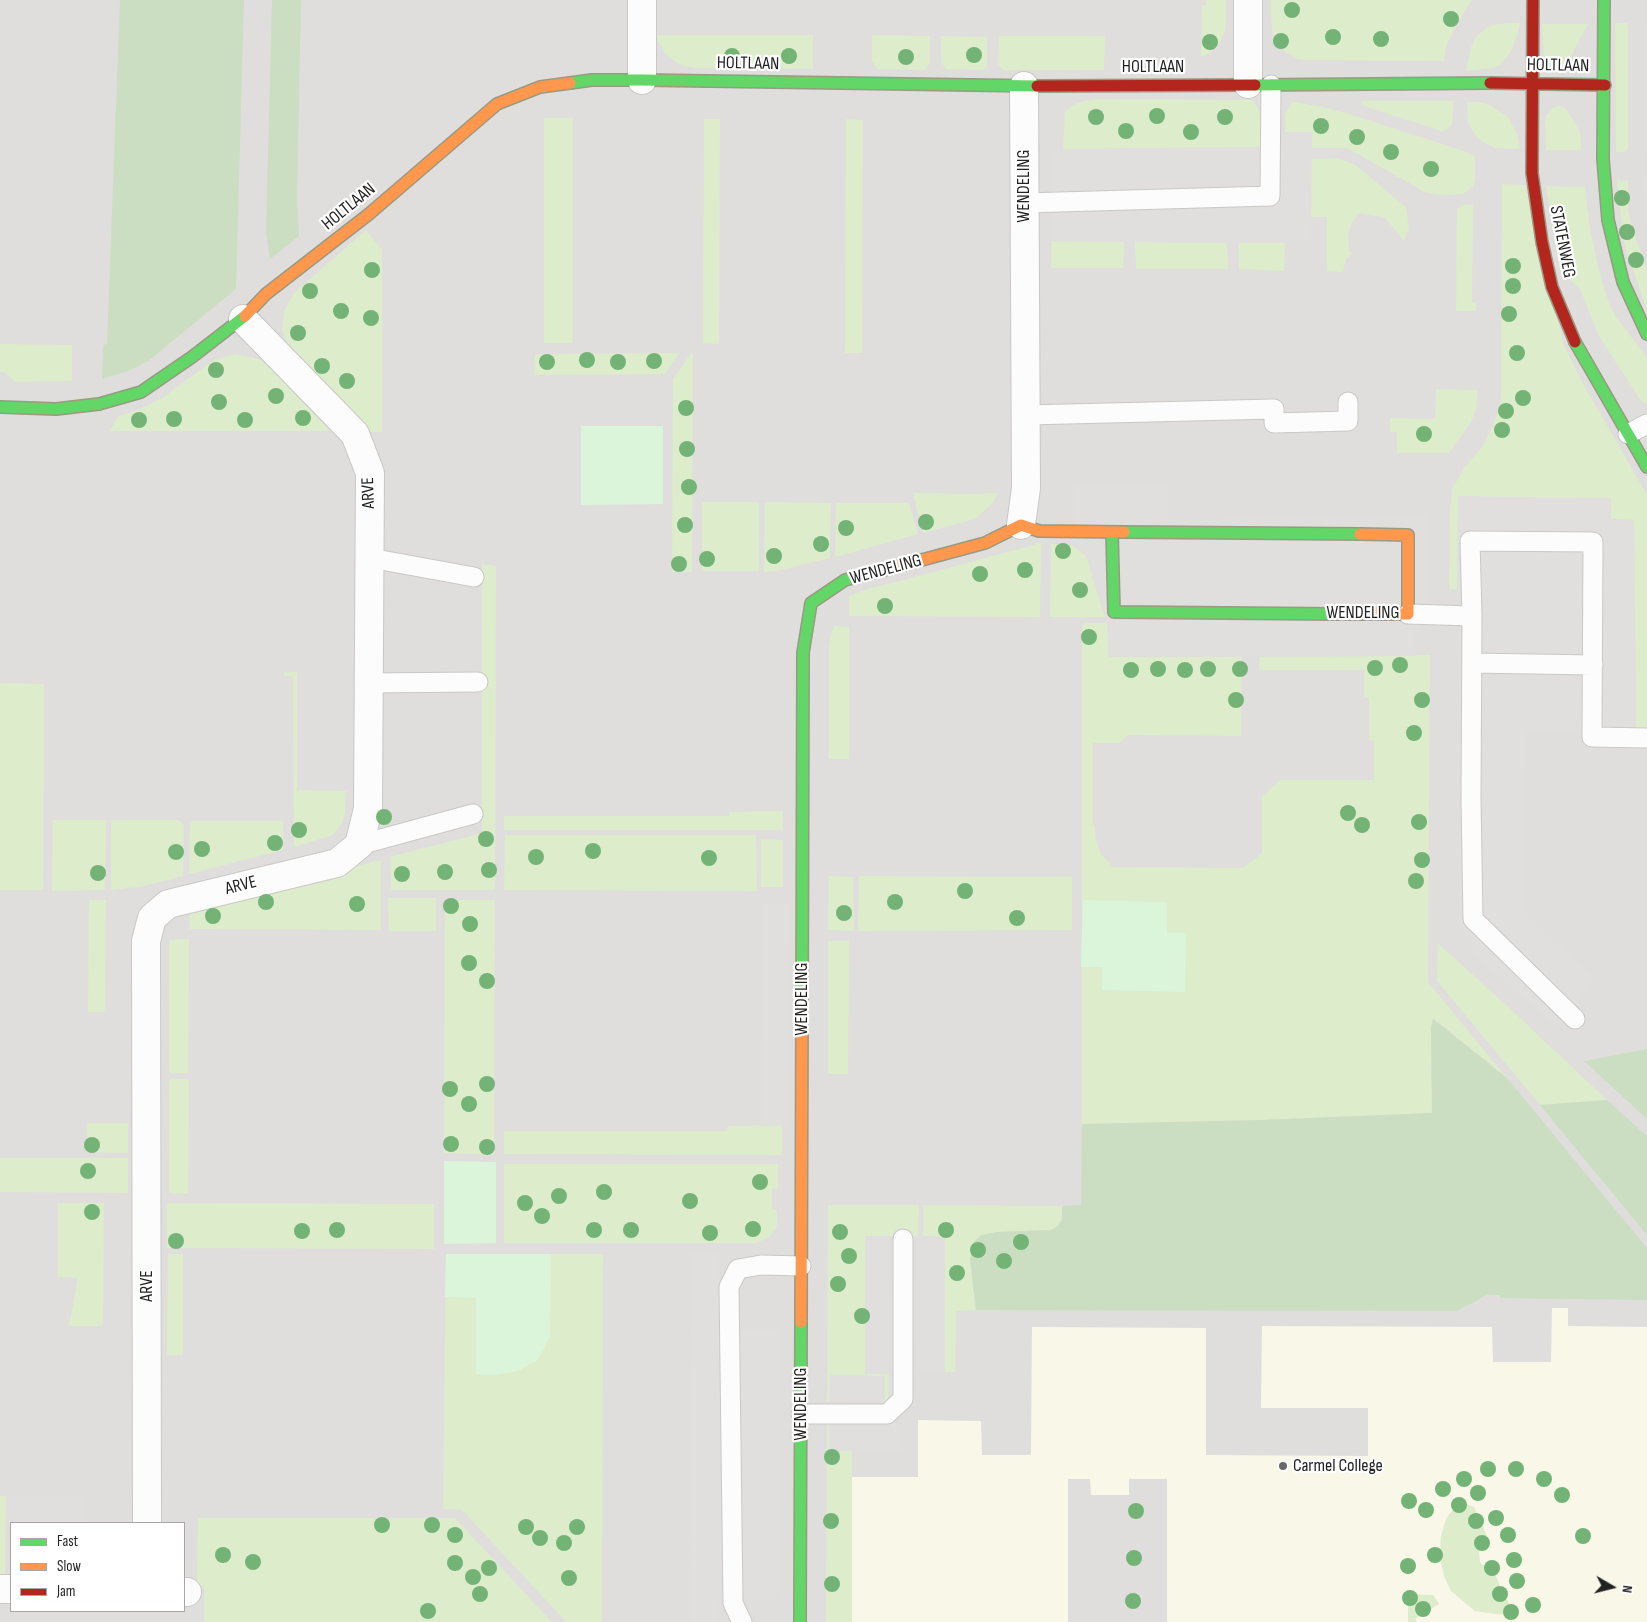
<!DOCTYPE html>
<html>
<head>
<meta charset="utf-8">
<style>
  body { margin:0 }
  #map { position:relative; width:1647px; height:1622px; overflow:hidden; background:#f0eeeb; font-family:"Sofia Sans Condensed",sans-serif }
  canvas { display:block }
  .legend { position:absolute; left:10px; top:1522px; width:175px; height:90px; box-sizing:border-box; background:#fff; border:1px solid #a7a7a7; margin:0; padding:6px 9px; list-style:none; font-size:15px; color:#222 }
  .legend li { display:flex; align-items:center; gap:10px; height:25px }
  .legend b { width:25px; border:1px solid #a7a7a7 }
  .north { position:absolute; left:1587px; top:1562px; width:50px; height:50px; -webkit-text-stroke:4px #fff; paint-order:stroke; rotate:98deg; font-size:14px; font-weight:700; line-height:20px; text-align:center; color:#222 }
  .north::after { content:''; display:block; margin:auto; width:18px; height:22px; background:#222; clip-path:polygon(50% 0,100% 100%,50% 72%,0 100%) }
</style>
</head>
<body>
<div id="map">
<canvas width="1647" height="1622"></canvas>
<ul class="legend">
<li><b style="height:6px;background:#63d668"></b>Fast</li>
<li><b style="height:6px;background:#ff974d"></b>Slow</li>
<li><b style="height:6px;background:#b3261e"></b>Jam</li>
</ul>
<div class="north">N</div>
</div>
<script>
const ctx = document.querySelector('canvas').getContext('2d');
ctx.lineJoin = 'round';
function paint(path, color) { ctx.fillStyle = color; ctx.fill(path, 'evenodd'); }
const poly = rows => new Path2D(rows.map(r => 'M' + r).join(''));
function trace(path, color, width, dash) { ctx.strokeStyle = color; ctx.lineWidth = width; ctx.lineCap = dash ? 'butt' : 'round'; ctx.setLineDash(dash || []); ctx.stroke(path); }
function write(font, color, halo, rows, align = 'center') {
  ctx.font = font + ' "Sofia Sans Condensed",sans-serif'; ctx.lineWidth = 4.5; ctx.setLineDash([]); ctx.textBaseline = 'middle'; ctx.strokeStyle = halo; ctx.fillStyle = color; for (const [text, x, y, turn = 0] of rows) {
    ctx.save(); ctx.translate(x, y); ctx.rotate((+turn || 0) * Math.PI / 180); ctx.textAlign = isNaN(turn) ? turn : align; if (halo) ctx.strokeText(text, 0, 0); ctx.fillText(text, 0, 0); ctx.restore();
  }
}
paint(poly([
  [0,0,1647,0,1647,1622,0,1622],
  [11,1523,184,1523,184,1611,11,1611]
]), '#dfdedc');
paint(poly([
  [1552,1308,1568,1308,1568,1326,1647,1327,1647,1622,1167,1622,1167,1479,1129,1479,1129,1495,1091,1495,1090,1479,1068,1479,1068,1622,852,1622,852,1477,918,1477,918,1420,981,1421,982,1455,1031,1455,1032,1327,1206,1328,1206,1455,1368,1456,1368,1408,1261,1408,1262,1326,1492,1327,1493,1362,1551,1362]
]), '#f8f7e8');
paint(poly([
  [1206,0,1226,0,1226,21,1225,31,1220,42,1208,54,1201,57,1202,5,1206,5],
  [1271,0,1472,0,1454,29,1446,47,1444,61,1308,60,1298,59,1284,51,1277,43,1272,32],
  [1507,23,1520,23,1518,34,1510,53,1501,64,1493,68,1466,71,1471,47,1477,35,1492,25],
  [1615,23,1626,23,1628,26,1628,149,1625,152,1616,152],
  [1542,24,1588,24,1570,58,1559,68,1552,65,1544,58],
  [654,35,813,35,813,69,696,68,684,66,677,63,665,53],
  [872,35,930,36,930,63,926,70,877,69,872,61],
  [941,36,987,37,987,65,984,70,946,69,941,62],
  [999,36,1105,36,1104,70,1003,70,998,65],
  [1097,99,1253,100,1260,112,1260,147,1063,149,1065,111,1073,105,1084,101],
  [1362,101,1454,101,1452,124,1447,130,1441,131,1361,105],
  [1292,102,1319,106,1349,114,1467,152,1475,157,1475,180,1473,187,1463,194,1441,195,1425,192,1347,148,1312,148,1312,132,1285,132,1285,114],
  [1467,102,1480,102,1490,105,1508,117,1517,134,1520,149,1495,148,1481,141,1475,135,1468,122],
  [1558,106,1563,107,1567,110,1579,130,1581,139,1581,150,1546,150,1545,117,1552,108],
  [544,118,573,118,573,343,544,343],
  [704,119,720,119,719,344,703,343],
  [846,119,863,120,862,353,845,353],
  [1337,158,1354,164,1406,207,1409,228,1404,241,1384,217,1359,213,1352,222,1348,234,1349,250,1352,254,1346,259,1343,272,1327,271,1327,217,1310,217,1311,159],
  [1617,180,1628,181,1628,208,1631,226,1647,269,1647,311,1624,243],
  [1502,184,1525,185,1564,345,1581,380,1647,495,1647,732,1636,731,1634,520,1611,519,1458,496,1457,590,1449,589,1450,510,1452,489,1464,468,1482,447,1493,426,1501,401],
  [1546,186,1585,187,1590,229,1600,275,1609,303,1615,315,1647,358,1647,404,1641,401,1599,336,1580,289,1560,271],
  [1462,205,1473,205,1472,302,1476,303,1476,311,1456,311,1457,209],
  [366,230,382,250,382,432,365,432,288,347,282,329,284,311,294,293],
  [1051,241,1124,242,1123,268,1051,268],
  [1135,242,1227,243,1228,269,1136,269],
  [1239,243,1285,243,1284,271,1239,269],
  [0,344,72,345,72,381,14,382,5,372,0,372],
  [679,353,665,374,534,375,535,354],
  [691,353,693,353,692,572,672,572,673,379],
  [236,354,258,359,272,369,330,431,110,431,118,416,138,410,162,398,214,360],
  [1436,389,1478,390,1476,410,1471,422,1449,453,1397,453,1397,432,1390,432,1390,418,1435,419],
  [913,493,976,494,998,493,992,504,975,519,923,533],
  [702,502,759,502,759,571,702,571],
  [765,502,831,503,830,558,776,571,764,572],
  [836,503,909,503,918,534,835,557],
  [1041,543,1040,617,849,616,849,596,869,588,881,586],
  [1051,544,1064,544,1073,546,1079,550,1086,556,1105,617,1050,617],
  [482,564,496,566,495,890,391,890,390,857,482,833],
  [1082,623,1107,623,1109,657,1242,657,1241,736,1128,735,1120,743,1093,743,1093,825,1095,825,1095,837,1101,854,1113,867,1243,868,1262,853,1262,797,1280,780,1374,780,1374,741,1369,740,1369,698,1364,697,1364,670,1259,670,1259,656,1430,655,1428,982,1507,1078,1434,1019,1431,1027,1432,1113,1262,1120,1082,1124],
  [834,626,849,627,849,759,829,759,829,646,831,634],
  [284,672,297,672,297,790,346,791,345,814,343,821,333,835,294,847,293,676,284,676],
  [0,683,44,684,43,890,0,890],
  [783,811,783,830,504,830,504,816,729,816,729,812],
  [53,820,106,820,105,890,52,891],
  [111,820,179,820,184,825,183,876,139,887,111,890],
  [190,821,283,821,283,850,189,874],
  [505,835,756,835,757,891,504,890],
  [761,839,783,840,783,887,761,887],
  [381,860,381,930,190,929,189,910],
  [829,876,853,877,854,931,828,930],
  [859,876,1072,877,1072,930,858,931],
  [388,898,436,898,436,931,389,931],
  [89,900,106,900,105,1010,103,1012,88,1012],
  [445,900,495,900,494,1155,444,1153],
  [189,939,188,1073,169,1073,169,940],
  [828,941,849,941,848,1074,828,1074],
  [1438,943,1517,1015,1607,1100,1540,1105,1437,981],
  [169,1079,189,1079,188,1194,169,1193],
  [87,1123,128,1123,128,1153,88,1152],
  [782,1125,782,1155,504,1154,504,1131,727,1131,728,1126],
  [0,1158,128,1158,128,1193,0,1192],
  [504,1164,778,1164,778,1188,772,1189,772,1209,777,1210,777,1226,770,1236,757,1243,504,1243],
  [58,1203,104,1203,103,1324,101,1326,69,1326,78,1278,58,1277],
  [167,1203,434,1204,434,1249,167,1248],
  [828,1205,919,1205,918,1236,866,1236,865,1374,889,1374,888,1402,885,1401,885,1376,830,1376,829,1402,827,1402],
  [923,1205,1062,1206,1062,1219,1058,1226,1051,1230,997,1232,970,1260,976,1310,956,1311,955,1372,945,1372,945,1237,923,1236],
  [168,1254,183,1254,183,1355,167,1355],
  [446,1254,603,1254,602,1622,566,1622,462,1510,443,1509],
  [827,1424,829,1424,829,1451,852,1451,852,1622,826,1622],
  [0,1496,6,1496,5,1579,0,1579],
  [1461,1502,1474,1507,1487,1536,1480,1543,1479,1553,1480,1562,1486,1569,1495,1574,1500,1586,1515,1615,1495,1614,1475,1611,1451,1591,1444,1576,1440,1557,1441,1536,1446,1519,1454,1508],
  [198,1518,455,1518,552,1622,204,1622,204,1586,197,1586],
  [1408,1594,1433,1595,1439,1604,1415,1619,1417,1622,1408,1622]
]), '#ddeccb');
paint(poly([
  [120,0,244,0,236,289,147,362,128,371,102,379,103,345,107,344],
  [272,0,301,0,297,202,299,236,270,259,266,232],
  [1433,1019,1507,1078,1647,1248,1647,1300,1500,1298,1500,1295,1487,1295,1457,1311,976,1310,970,1260,973,1243,981,1235,997,1232,1051,1230,1058,1226,1062,1219,1062,1206,1081,1205,1082,1124,1262,1120,1432,1113,1431,1027],
  [1647,1049,1647,1119,1584,1061],
  [1607,1100,1647,1136,1647,1235,1540,1105]
]), '#cbdec1');
paint(poly([
  [581,426,663,426,663,504,581,505],
  [1083,900,1167,902,1167,933,1186,933,1185,992,1102,990,1102,967,1081,967],
  [444,1161,496,1162,496,1243,444,1244],
  [446,1254,551,1254,550,1337,537,1361,517,1371,494,1375,476,1374,476,1298,445,1297]
]), '#daf5da');
paint(poly([
  [1647,23,1647,152,1644,152,1643,150,1643,24],
  [1312,132,1311,238,1285,243,1051,241,1053,150,1063,149,1260,147,1260,134],
  [1642,176,1647,176,1647,228,1643,206],
  [1168,483,1168,519,1428,516,1428,626,1414,627,1415,656,1242,657,1108,655,1108,628,1089,563,1086,556,1079,550,1073,546,1073,484],
  [1458,496,1611,498,1611,519,1634,520,1636,731,1526,731,1524,912,1595,979,1558,1028,1469,951,1474,942,1459,927],
  [790,902,788,1125,761,1126,762,904],
  [865,1236,888,1236,889,1374,865,1374],
  [917,1236,945,1237,945,1372,919,1372],
  [691,1253,719,1253,718,1330,779,1330,777,1600,719,1599,719,1622,689,1622],
  [830,1375,885,1376,885,1401,829,1402],
  [829,1424,901,1424,901,1451,829,1451],
  [6,1496,83,1496,83,1523,6,1524]
]), '#e0dfde');
const lane = poly([
  [1024,203,1270,196,1271,85],
  [1026,415,1274,409,1274,423,1348,421,1348,402],
  [1628,434,1647,424],
  [370,558,474,577],
  [1408,614,1472,616,1470,541,1593,542,1592,737,1647,738],
  [1472,616,1471,798,1473,919,1575,1019],
  [1472,663,1593,665],
  [369,683,478,682],
  [359,845,473,814],
  [801,1414,887,1414,903,1399,903,1239],
  [742,1622,733,1603,729,1287,738,1269,761,1265,801,1266]
]);
const street = poly([
  [1248,0,1248,84],
  [642,80,642,0],
  [1021,525,1026,488,1024,86],
  [147,1523,146,941,152,918,168,904,337,863,359,845,368,809,370,473,355,434,243,319],
  [0,1589,11,1589],
  [184,1592,187,1592]
]);
const fast = poly([
  [1604,0,1603,159,1608,220,1623,282,1647,334],
  [570,83,592,80,642,80,1037,86],
  [1255,85,1490,83],
  [1575,342,1647,467],
  [0,407,56,409,99,404,141,392,192,357,245,316],
  [1124,532,1360,534],
  [1112,533,1114,612,1335,614],
  [802,1013,803,653,811,603,845,580,888,569],
  [800,1622,801,1322]
]);
const slow = poly([
  [245,316,266,294,369,214,497,104,540,87,570,83],
  [888,569,985,543,1021,525,1039,531,1124,532],
  [1335,614,1408,614,1408,535,1360,534],
  [801,1322,802,1013]
]);
const jam = poly([
  [1533,0,1532,173,1542,242,1552,287,1575,342],
  [1490,83,1605,85],
  [1037,86,1255,85]
]);
trace(lane, '#c9c8c7', 21);
trace(street, '#c9c8c7', 30);
trace(fast, '#999a82', 14);
trace(slow, '#999a82', 14);
trace(jam, '#999a82', 14);
trace(lane, '#fdfcfc', 19);
trace(street, '#fdfcfc', 28);
trace(fast, '#63d668', 11);
trace(slow, '#ff974d', 11);
trace(jam, '#b3261e', 11);
ctx.fillStyle = '#73b476';
for (const [x, y] of [
  [1292,10],
  [1451,19],
  [1333,37],
  [1381,39],
  [1281,41],
  [1210,42],
  [974,55],
  [732,56],
  [789,56],
  [906,57],
  [1157,116],
  [1096,117],
  [1225,117],
  [1321,126],
  [1126,131],
  [1191,132],
  [1357,137],
  [1391,152],
  [1431,169],
  [1622,198],
  [1627,232],
  [1636,260],
  [1513,266],
  [372,270],
  [1513,286],
  [310,291],
  [341,311],
  [1509,314],
  [371,318],
  [298,333],
  [1517,353],
  [587,360],
  [654,361],
  [547,362],
  [618,362],
  [322,366],
  [216,370],
  [347,381],
  [276,396],
  [1523,398],
  [219,402],
  [686,408],
  [1506,411],
  [303,418],
  [174,419],
  [139,420],
  [245,420],
  [1502,430],
  [1424,434],
  [687,449],
  [689,487],
  [926,522],
  [685,525],
  [846,528],
  [821,544],
  [1063,551],
  [774,556],
  [707,559],
  [679,564],
  [1025,570],
  [980,574],
  [1080,590],
  [885,606],
  [1089,637],
  [1400,665],
  [1375,668],
  [1158,669],
  [1208,669],
  [1240,669],
  [1131,670],
  [1185,670],
  [1236,700],
  [1422,700],
  [1414,733],
  [1348,813],
  [384,817],
  [1419,822],
  [1362,825],
  [299,830],
  [486,839],
  [275,843],
  [202,849],
  [593,851],
  [176,852],
  [536,857],
  [709,858],
  [1422,860],
  [489,870],
  [445,872],
  [98,873],
  [402,874],
  [1416,881],
  [965,891],
  [266,902],
  [895,902],
  [357,904],
  [451,906],
  [844,913],
  [213,916],
  [1017,918],
  [470,924],
  [469,963],
  [487,981],
  [487,1084],
  [450,1089],
  [469,1104],
  [451,1144],
  [92,1145],
  [487,1147],
  [88,1171],
  [760,1182],
  [604,1192],
  [559,1196],
  [690,1201],
  [525,1203],
  [92,1212],
  [542,1216],
  [753,1229],
  [337,1230],
  [594,1230],
  [631,1230],
  [946,1230],
  [302,1231],
  [840,1232],
  [710,1233],
  [176,1241],
  [1021,1242],
  [978,1250],
  [849,1256],
  [1004,1261],
  [957,1273],
  [838,1284],
  [862,1316],
  [832,1457],
  [1488,1469],
  [1516,1469],
  [1464,1479],
  [1544,1479],
  [1443,1489],
  [1478,1493],
  [1562,1495],
  [1409,1501],
  [1459,1505],
  [1426,1510],
  [1136,1511],
  [1496,1518],
  [831,1521],
  [1476,1521],
  [382,1525],
  [432,1525],
  [526,1527],
  [577,1527],
  [455,1535],
  [1508,1535],
  [1583,1536],
  [540,1538],
  [564,1543],
  [1482,1543],
  [223,1555],
  [1435,1555],
  [1134,1558],
  [1514,1560],
  [253,1562],
  [455,1563],
  [1408,1566],
  [489,1568],
  [1492,1568],
  [473,1577],
  [569,1578],
  [1517,1581],
  [832,1584],
  [480,1594],
  [1500,1594],
  [1410,1598],
  [1133,1601],
  [1533,1605],
  [1423,1609],
  [428,1611],
  [1511,1612]
]) { ctx.beginPath(); ctx.arc(x, y, 8, 0, 2 * Math.PI); ctx.fill(); }
for (const [x, y, r, color] of [
  [1283,1466,5,"#6a6968"]
]) { const dot = new Path2D(); dot.arc(x, y, r, 0, 2 * Math.PI); ctx.fillStyle = color; ctx.fill(dot); trace(dot, '#fff', 2); }
write('18px', '#222', '#fff', [
  ["HOLTLAAN",748,64,1],
  ["HOLTLAAN",1558,66,1],
  ["HOLTLAAN",1153,67],
  ["WENDELING",1024,186,-90],
  ["HOLTLAAN",349,207,-39],
  ["STATENWEG",1562,242,79],
  ["ARVE",369,493,-92],
  ["WENDELING",886,570,-15],
  ["WENDELING",1363,613],
  ["ARVE",241,886,-14],
  ["WENDELING",802,999,-90],
  ["ARVE",147,1286,-90],
  ["WENDELING",801,1404,-90]
]);
write('18px', '#222', '#fff', [
  ["Carmel College",1293,1466]
], 'left');
</script>
</body>
</html>
